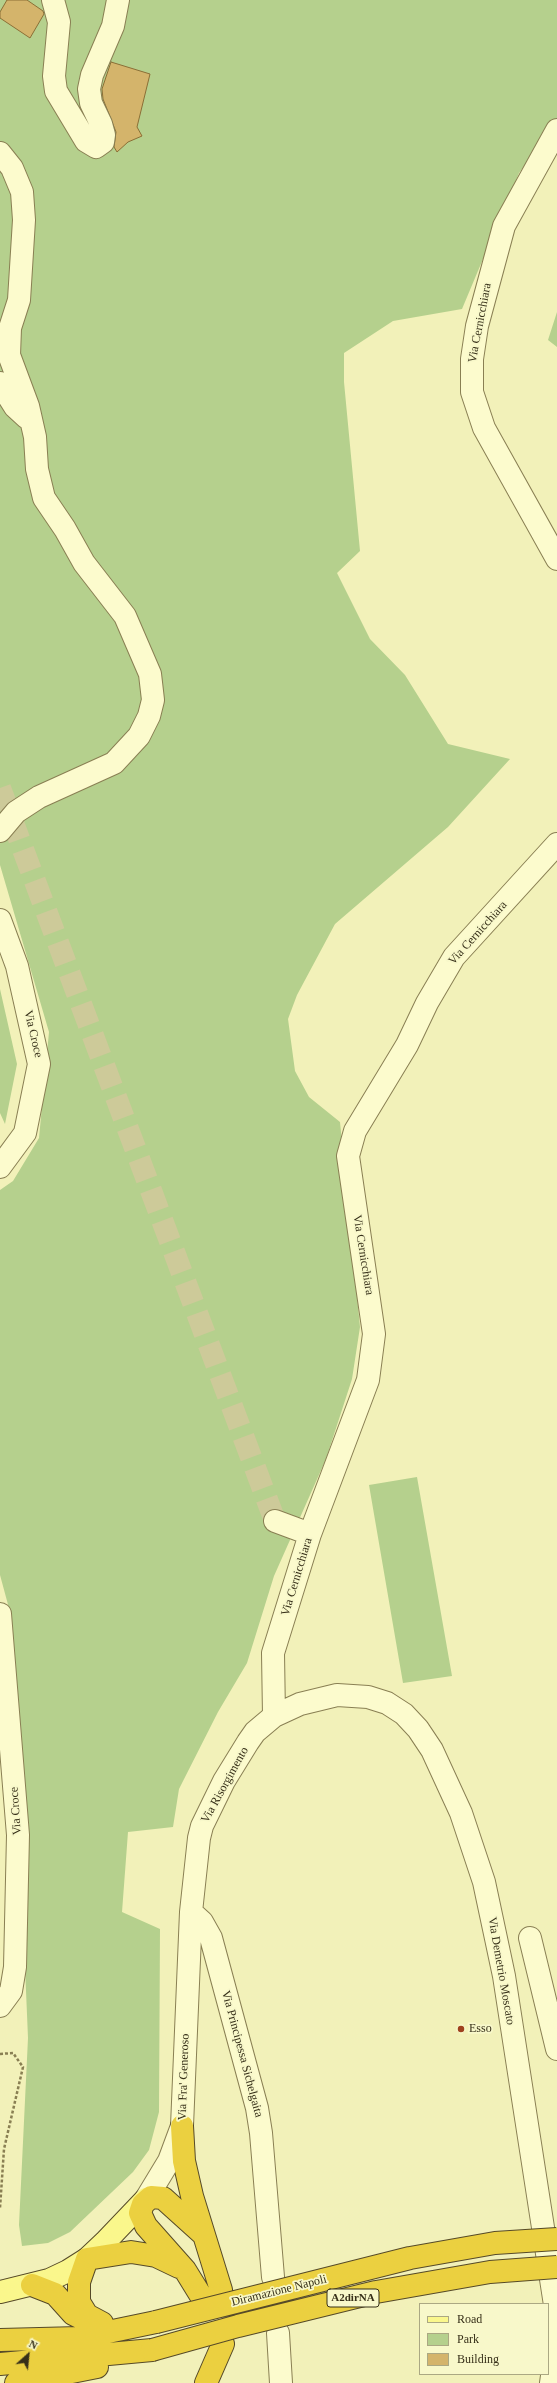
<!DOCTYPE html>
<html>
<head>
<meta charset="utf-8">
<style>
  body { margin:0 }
  #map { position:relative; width:557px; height:2383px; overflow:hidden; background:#f2f1b9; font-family:Georgia,serif }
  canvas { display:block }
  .legend { position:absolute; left:419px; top:2303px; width:130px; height:72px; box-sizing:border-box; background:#f8f8ca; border:1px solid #aba883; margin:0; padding:5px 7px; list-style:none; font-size:12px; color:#373019 }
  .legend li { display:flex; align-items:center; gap:8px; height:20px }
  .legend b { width:20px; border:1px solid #aba883 }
  .north { position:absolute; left:8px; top:2335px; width:40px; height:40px; -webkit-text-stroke:3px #f8f8ca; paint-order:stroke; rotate:27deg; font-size:11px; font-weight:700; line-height:16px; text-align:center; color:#373019 }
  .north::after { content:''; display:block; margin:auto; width:14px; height:18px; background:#373019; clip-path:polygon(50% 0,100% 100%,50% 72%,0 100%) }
</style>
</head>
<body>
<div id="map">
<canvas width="557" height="2383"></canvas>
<ul class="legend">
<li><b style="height:5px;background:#faf78c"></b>Road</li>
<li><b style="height:11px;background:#b5d08d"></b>Park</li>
<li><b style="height:11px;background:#d4b46b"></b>Building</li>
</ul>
<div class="north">N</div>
</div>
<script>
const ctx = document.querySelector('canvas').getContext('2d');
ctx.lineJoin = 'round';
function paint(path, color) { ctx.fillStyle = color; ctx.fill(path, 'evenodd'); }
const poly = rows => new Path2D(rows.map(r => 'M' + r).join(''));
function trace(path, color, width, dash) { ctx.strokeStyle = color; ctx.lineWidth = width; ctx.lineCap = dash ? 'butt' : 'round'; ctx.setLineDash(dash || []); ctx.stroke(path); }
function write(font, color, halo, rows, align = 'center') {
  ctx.font = font + ' Georgia,serif'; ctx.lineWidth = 3.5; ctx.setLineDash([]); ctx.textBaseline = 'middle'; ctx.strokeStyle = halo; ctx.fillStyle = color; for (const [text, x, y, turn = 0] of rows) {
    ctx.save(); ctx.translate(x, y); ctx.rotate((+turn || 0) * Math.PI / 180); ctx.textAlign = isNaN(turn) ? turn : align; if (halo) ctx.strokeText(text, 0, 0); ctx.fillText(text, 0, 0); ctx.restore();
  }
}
paint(poly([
  [0,0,557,0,557,120,519,173,462,309,393,321,344,353,344,382,360,551,337,573,370,639,405,675,448,744,510,759,448,827,335,924,297,995,288,1019,295,1071,309,1097,340,1122,360,1327,352,1379,326,1459,274,1576,247,1663,218,1712,179,1789,173,1827,128,1832,122,1912,160,1929,159,2112,149,2150,133,2172,70,2232,48,2243,22,2246,19,2225,28,2038,10,1612,0,1575,0,1190,13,1181,39,1138,49,1032,0,865],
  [557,312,557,347,548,340],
  [0,989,17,1064,5,1124,0,1113],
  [417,1477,452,1676,403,1683,369,1485]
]), '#b5d08d');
const building = poly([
  [7,0,27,0,43,11,44,14,30,38,0,18,0,12,7,0],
  [111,62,150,74,137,127,142,136,128,142,117,152,114,147,116,132,103,99,102,89,111,62]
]);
paint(building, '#d4b46b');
trace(building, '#8b6f36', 1);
trace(poly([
  [0,788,275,1521]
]), '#cdca99', 22, [22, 11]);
const minor = poly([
  [53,0,59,22,54,76,56,91,86,141,96,147,103,142,104,135,101,124,91,103,89,89,92,75,113,26,118,0],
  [557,130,504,226,477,326,472,359,472,392,484,428,557,559],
  [0,153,12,168,22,192,24,220,19,300,10,328,9,355,28,406,35,437,37,469,44,498,65,529,84,563,125,616,150,674,153,700,149,716,139,736,114,763,39,797,16,812,0,831],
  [0,383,15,407,27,418],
  [0,920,17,966,39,1064,25,1133,0,1167],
  [275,1521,310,1534],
  [0,1614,18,1835,15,1967,11,1991,0,2006],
  [274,1716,273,1653,310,1534,368,1380,374,1334,348,1156,355,1131,407,1045,427,1003,454,957,557,844],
  [191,1912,202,1922,211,1938,257,2108,261,2133,273,2277],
  [530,1938,557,2049],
  [146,2199,169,2161,182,2126,191,1912,199,1838,202,1826,224,1781,248,1742,255,1732,274,1716,300,1704,337,1695,368,1697,387,1703,404,1714,418,1729,432,1750,461,1813,484,1882,504,1976,555,2305,555,2355,551,2383],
  [278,2333,281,2383]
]);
const major = poly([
  [0,2292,49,2280,68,2271,87,2259,105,2242,146,2199]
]);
const highway = poly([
  [182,2126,184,2161,192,2196,221,2290],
  [32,2285,55,2294,73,2314,87,2321],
  [201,2296,185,2270,146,2226,140,2213,143,2204,151,2197,163,2198,204,2235],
  [102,2323,87,2315,79,2302,79,2282,87,2259,131,2252,156,2256,179,2267],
  [0,2340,79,2338,156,2322],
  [0,2364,152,2350],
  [16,2383,97,2367],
  [206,2383,223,2344]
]);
trace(minor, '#897f53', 24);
trace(major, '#564a28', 24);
trace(highway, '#564a28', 24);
trace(poly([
  [0,2054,13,2053,23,2067,4,2149,0,2208]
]), '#897f53', 2.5, [3, 2]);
trace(minor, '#fcfbcd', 22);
trace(major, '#faf78c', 22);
trace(highway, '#ebd040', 22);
const highwayBridge = poly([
  [156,2322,410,2258,495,2243,557,2239],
  [152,2350,238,2326,376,2292,490,2272,557,2267]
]);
trace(highwayBridge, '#564a28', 24, []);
trace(highwayBridge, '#ebd040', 22);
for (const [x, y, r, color] of [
  [461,2029,4,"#9e401d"]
]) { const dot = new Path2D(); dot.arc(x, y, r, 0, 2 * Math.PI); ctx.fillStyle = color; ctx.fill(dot); trace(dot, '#f8f8ca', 1.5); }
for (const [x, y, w] of [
  [353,2298,52]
]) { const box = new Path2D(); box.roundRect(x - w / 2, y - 9, w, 18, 3); ctx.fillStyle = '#f8f8ca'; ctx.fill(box); trace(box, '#373019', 1); }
write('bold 11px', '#373019', null, [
  ["A2dirNA",353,2298]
]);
write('12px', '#373019', '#f8f8ca', [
  ["Via Cernicchiara",480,323,-79],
  ["Via Cernicchiara",478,933,-48],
  ["Via Croce",33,1034,77],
  ["Via Cernicchiara",363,1255,81],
  ["Via Cernicchiara",297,1577,-73],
  ["Via Risorgimento",225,1785,-61],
  ["Via Croce",16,1811,-94],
  ["Via Demetrio Moscato",501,1971,80],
  ["Via Principessa Sichelgaita",242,2054,75],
  ["Via Fra' Generoso",184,2077,-88],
  ["Diramazione Napoli",279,2291,-14]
]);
write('12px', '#373019', '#f8f8ca', [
  ["Esso",469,2029]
], 'left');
</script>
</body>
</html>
